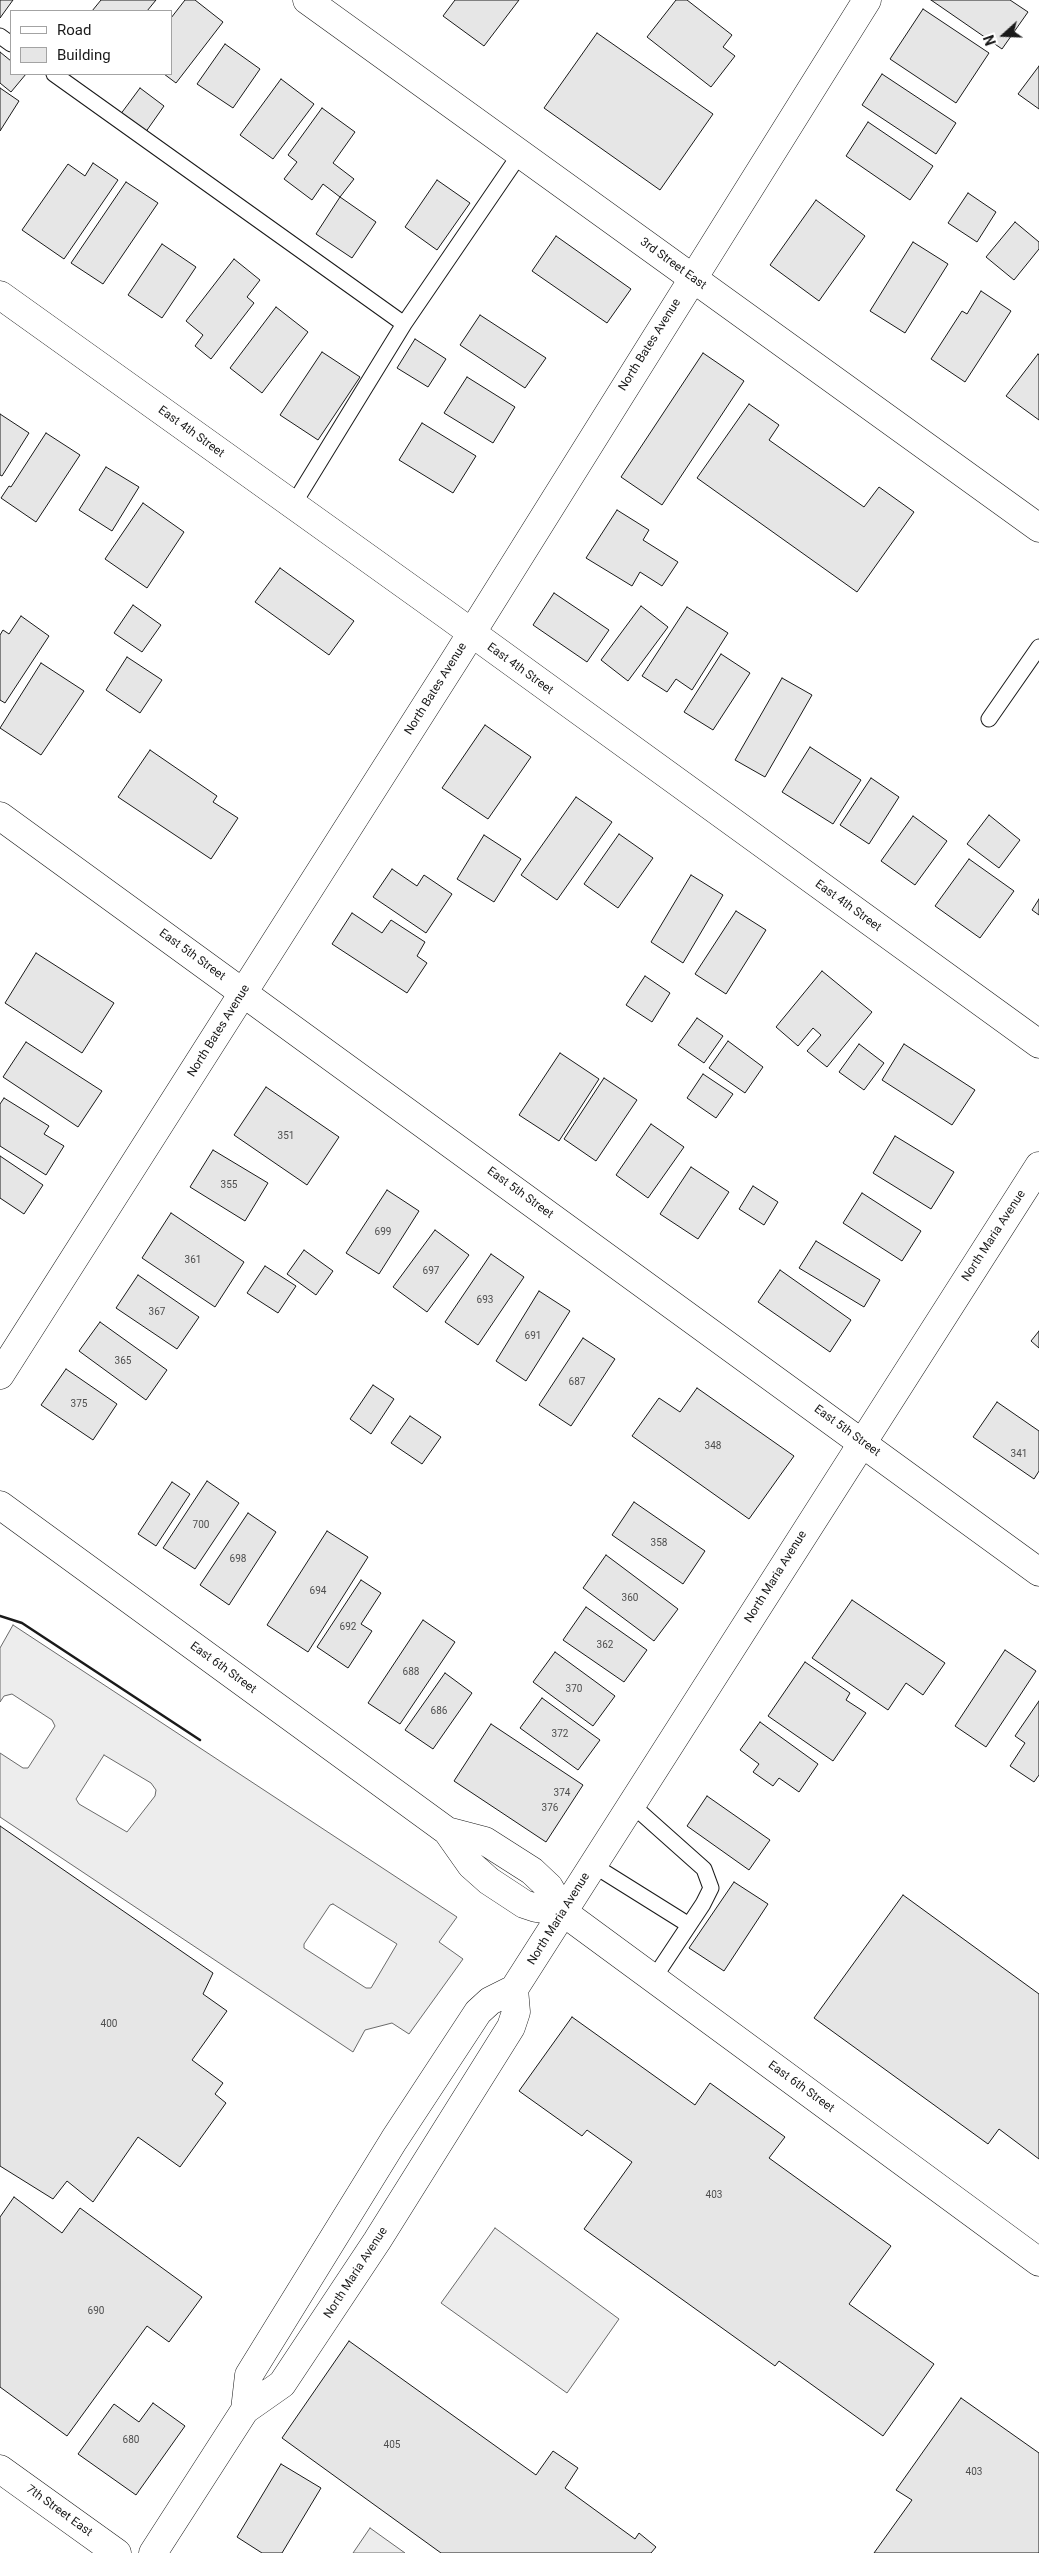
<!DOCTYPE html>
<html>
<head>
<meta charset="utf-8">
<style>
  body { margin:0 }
  #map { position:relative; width:1039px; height:2553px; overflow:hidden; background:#fff; font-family:Roboto,sans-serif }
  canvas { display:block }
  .legend { position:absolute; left:10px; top:10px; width:162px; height:65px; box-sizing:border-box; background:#fff; border:1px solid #a3a3a3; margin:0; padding:6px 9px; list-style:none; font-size:15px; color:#1a1a1a }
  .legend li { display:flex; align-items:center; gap:10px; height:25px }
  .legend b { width:25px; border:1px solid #a3a3a3 }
  .north { position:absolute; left:979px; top:10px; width:50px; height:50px; -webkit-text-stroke:4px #fff; paint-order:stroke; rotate:250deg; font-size:14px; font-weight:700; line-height:20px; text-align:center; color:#1a1a1a }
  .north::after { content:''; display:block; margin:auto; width:18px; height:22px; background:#1a1a1a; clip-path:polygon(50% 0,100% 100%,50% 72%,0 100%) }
</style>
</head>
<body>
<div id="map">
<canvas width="1039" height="2553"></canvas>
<ul class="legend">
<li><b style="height:6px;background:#fff"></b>Road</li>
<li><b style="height:14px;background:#e6e6e6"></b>Building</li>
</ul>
<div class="north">N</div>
</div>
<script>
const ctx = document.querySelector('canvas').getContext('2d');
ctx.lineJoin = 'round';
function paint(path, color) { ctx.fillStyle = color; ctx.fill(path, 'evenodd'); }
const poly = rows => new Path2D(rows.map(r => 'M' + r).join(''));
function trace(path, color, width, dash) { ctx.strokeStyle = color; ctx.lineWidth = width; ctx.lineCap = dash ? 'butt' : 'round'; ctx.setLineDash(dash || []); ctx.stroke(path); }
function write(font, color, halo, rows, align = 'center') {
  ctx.font = font + ' Roboto,sans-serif'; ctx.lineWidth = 4; ctx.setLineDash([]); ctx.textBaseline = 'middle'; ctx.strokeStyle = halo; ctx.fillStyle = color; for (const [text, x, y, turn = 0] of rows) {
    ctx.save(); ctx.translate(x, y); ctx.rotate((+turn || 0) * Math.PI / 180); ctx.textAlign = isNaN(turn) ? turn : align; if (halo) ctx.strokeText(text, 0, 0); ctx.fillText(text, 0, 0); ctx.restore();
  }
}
const parking = poly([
  [13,1625,457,1917,439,1942,463,1959,409,2034,392,2023,365,2030,353,2052,0,1817,0,1753,23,1768,28,1768,55,1726,52,1720,12,1694,4,1696,0,1702,0,1648,13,1625],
  [104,1755,151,1783,156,1790,155,1796,127,1832,79,1804,76,1799,104,1755],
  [333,1904,397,1944,371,1988,366,1988,304,1948,304,1944,330,1905,333,1904],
  [495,2228,619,2319,567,2393,441,2303,495,2228],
  [370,2528,405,2553,353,2553,370,2528]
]);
paint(parking, '#ededed');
trace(parking, '#6a6a6a', 1);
const building = poly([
  [0,0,13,0,0,18,0,0],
  [101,0,156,0,147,11,92,11,101,0],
  [185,0,195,0,223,22,176,83,164,74,171,74,171,18,185,0],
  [455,0,519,0,484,46,443,16,455,0],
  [676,0,687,0,732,35,723,47,735,56,711,87,647,37,676,0],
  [931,0,1010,0,1028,12,1002,49,931,0],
  [923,9,989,53,956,103,890,59,923,9],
  [597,33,713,114,660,190,544,108,597,33],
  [225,44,260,69,233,108,197,84,225,44],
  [0,52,11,61,11,74,26,74,11,92,0,83,0,52],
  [1039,66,1039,109,1018,94,1039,66],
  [882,74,956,123,936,154,862,105,882,74],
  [281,79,314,104,273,159,240,135,281,79],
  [0,88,19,101,0,131,0,88],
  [140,88,164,106,145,133,120,115,140,88],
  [322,108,355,132,333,163,354,179,340,197,323,184,312,200,284,179,297,162,288,155,322,108],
  [868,122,933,166,910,200,846,156,868,122],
  [93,163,118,180,64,259,22,230,68,164,85,176,93,163],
  [437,180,470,203,437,250,405,227,437,180],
  [126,182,158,203,103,284,71,263,126,182],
  [968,193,996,212,977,242,948,223,968,193],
  [340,197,376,222,352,258,316,234,340,197],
  [816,200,865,236,819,301,770,265,816,200],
  [1015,222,1039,242,1039,249,1014,280,986,257,1015,222],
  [556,236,631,289,607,323,532,271,556,236],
  [913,242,948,264,905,333,870,311,913,242],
  [162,244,196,267,162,318,128,295,162,244],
  [234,259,260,280,247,297,254,303,211,359,195,346,203,335,186,321,234,259],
  [981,291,1011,311,965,382,931,359,962,311,967,314,981,291],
  [276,307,308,332,262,393,230,368,276,307],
  [480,315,546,358,525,388,460,345,480,315],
  [415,339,446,359,428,387,397,368,415,339],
  [322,352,360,377,318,440,280,415,322,352],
  [703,353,744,381,662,505,621,477,703,353],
  [1038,354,1039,355,1039,420,1006,396,1038,354],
  [467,377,515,407,493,443,444,413,467,377],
  [749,404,779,425,769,440,864,507,879,487,914,512,857,592,697,478,749,404],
  [0,414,29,433,2,476,0,475,0,414],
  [422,423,476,456,453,493,399,460,422,423],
  [46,433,80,455,36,522,1,498,9,486,11,487,46,433],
  [106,467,139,487,112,531,79,510,106,467],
  [143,503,184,532,147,588,105,559,143,503],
  [617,510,649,530,643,540,678,562,662,586,640,572,632,586,586,558,617,510],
  [280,568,354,621,329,655,255,602,280,568],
  [554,593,609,630,587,662,533,625,554,593],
  [133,605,161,625,142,652,114,633,133,605],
  [641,606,668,627,628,681,601,660,641,606],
  [687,607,728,633,692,690,676,679,667,692,642,676,687,607],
  [21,616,49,636,5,703,0,700,0,635,3,630,9,634,21,616],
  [721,654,750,673,713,730,684,712,721,654],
  [127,657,162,680,140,713,106,690,127,657],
  [41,663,84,691,41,755,0,728,41,663],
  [782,678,812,695,765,777,735,760,782,678],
  [485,725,531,757,488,819,442,788,485,725],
  [810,747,861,780,833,824,782,792,810,747],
  [150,750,217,796,213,802,238,818,211,859,118,797,150,750],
  [871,778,899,797,869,844,840,825,871,778],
  [576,797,612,822,557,900,521,875,576,797],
  [989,815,1020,840,999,868,967,844,989,815],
  [913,816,947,841,915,885,881,861,913,816],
  [619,834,653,858,618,908,584,884,619,834],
  [484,835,521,859,494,902,457,879,484,835],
  [969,859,1014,891,980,938,935,906,969,859],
  [392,869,417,886,424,875,452,894,426,933,373,897,392,869],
  [691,875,723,895,683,963,651,942,691,875],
  [1039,899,1039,915,1032,910,1039,899],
  [736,911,766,930,726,994,695,974,736,911],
  [352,913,382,933,391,920,425,942,417,956,427,963,407,993,332,944,352,913],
  [36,953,114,1003,82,1053,5,1003,36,953],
  [822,971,872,1012,827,1067,807,1051,821,1035,813,1028,798,1046,776,1027,822,971],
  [645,976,670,993,652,1022,626,1005,645,976],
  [697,1018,723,1036,704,1063,678,1045,697,1018],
  [728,1041,763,1067,745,1093,709,1068,728,1041],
  [26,1042,102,1091,78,1127,3,1077,26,1042],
  [859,1044,884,1063,864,1090,839,1072,859,1044],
  [904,1044,975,1090,952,1125,882,1080,904,1044],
  [560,1053,599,1079,559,1141,519,1115,560,1053],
  [703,1074,733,1094,716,1118,687,1098,703,1074],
  [604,1078,637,1100,596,1161,564,1139,604,1078],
  [266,1087,339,1137,307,1185,234,1135,266,1087],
  [4,1098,49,1126,44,1134,64,1146,46,1175,0,1146,0,1104,4,1098],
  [651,1124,684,1147,648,1198,616,1175,651,1124],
  [895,1136,954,1172,931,1209,873,1173,895,1136],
  [213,1150,268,1183,245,1221,190,1187,213,1150],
  [0,1156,43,1185,24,1214,0,1198,0,1156],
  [691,1167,729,1192,698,1239,660,1214,691,1167],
  [753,1186,778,1202,764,1225,739,1209,753,1186],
  [387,1190,419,1211,379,1274,346,1253,387,1190],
  [862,1193,921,1231,902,1261,843,1223,862,1193],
  [171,1213,244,1262,215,1307,142,1258,171,1213],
  [435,1230,469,1255,427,1312,393,1287,435,1230],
  [816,1241,880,1280,864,1307,799,1268,816,1241],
  [304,1250,333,1271,316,1295,287,1274,304,1250],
  [491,1254,524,1277,478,1345,445,1322,491,1254],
  [265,1266,296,1286,278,1313,247,1293,265,1266],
  [780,1270,851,1320,830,1352,758,1302,780,1270],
  [138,1275,199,1317,177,1349,116,1308,138,1275],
  [539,1291,570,1311,526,1381,496,1361,539,1291],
  [100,1322,167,1370,146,1400,79,1351,100,1322],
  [1039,1331,1039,1348,1031,1341,1039,1331],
  [583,1338,615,1359,571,1426,539,1405,583,1338],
  [66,1369,117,1404,93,1440,41,1405,66,1369],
  [373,1385,394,1399,371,1434,350,1419,373,1385],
  [697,1388,794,1456,749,1519,632,1436,659,1398,680,1412,697,1388],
  [997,1402,1039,1431,1039,1471,1034,1479,973,1437,997,1402],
  [410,1416,441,1437,422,1464,391,1443,410,1416],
  [207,1481,239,1503,195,1569,163,1548,207,1481],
  [172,1482,190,1494,156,1546,138,1534,172,1482],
  [634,1502,705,1551,683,1584,612,1535,634,1502],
  [248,1513,276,1532,229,1605,200,1585,248,1513],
  [327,1531,368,1557,308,1652,267,1625,327,1531],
  [606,1555,678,1609,654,1641,583,1588,606,1555],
  [361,1580,381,1593,361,1624,372,1631,348,1668,317,1647,361,1580],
  [852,1600,945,1663,923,1695,906,1683,888,1710,812,1658,852,1600],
  [586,1607,647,1650,624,1682,563,1640,586,1607],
  [423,1620,455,1642,400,1724,368,1703,423,1620],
  [1005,1650,1036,1671,986,1747,955,1726,1005,1650],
  [555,1652,615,1696,593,1726,533,1682,555,1652],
  [805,1662,850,1693,846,1700,866,1713,833,1761,768,1716,805,1662],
  [445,1673,472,1693,433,1749,405,1730,445,1673],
  [542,1698,600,1740,578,1770,520,1728,542,1698],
  [1039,1701,1039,1775,1034,1782,1010,1766,1025,1743,1015,1736,1039,1701],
  [760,1722,818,1764,799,1792,779,1778,773,1786,753,1772,759,1764,740,1750,760,1722],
  [491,1724,583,1785,546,1842,454,1781,491,1724],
  [707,1796,770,1840,749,1870,687,1826,707,1796],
  [0,1826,213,1973,203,1994,227,2011,192,2060,223,2083,215,2094,226,2103,180,2167,138,2137,93,2202,67,2181,53,2199,0,2166,0,1826],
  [734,1882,768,1904,724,1971,689,1948,734,1882],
  [903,1895,1039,1994,1039,2159,999,2129,988,2144,814,2018,903,1895],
  [572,2017,695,2105,710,2083,785,2137,769,2158,891,2246,849,2304,934,2364,883,2436,779,2361,775,2366,584,2229,632,2162,587,2130,582,2136,519,2091,572,2017],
  [14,2197,62,2233,80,2208,202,2297,169,2342,147,2326,67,2436,0,2387,0,2217,14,2197],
  [349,2341,536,2475,553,2451,578,2468,565,2488,635,2539,639,2533,656,2547,651,2553,441,2553,282,2438,349,2341],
  [961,2398,1039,2453,1039,2553,874,2553,912,2500,896,2490,961,2398],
  [153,2403,185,2426,136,2495,78,2454,114,2404,139,2422,153,2403],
  [281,2464,321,2488,282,2553,262,2553,237,2537,281,2464]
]);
paint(building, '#e6e6e6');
trace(building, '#1a1a1a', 1);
const service = poly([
  [0,36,11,44],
  [54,74,404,324],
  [293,505,404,324,520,154],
  [989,719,1039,647],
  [631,1804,704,1869,711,1888,703,1904,654,1978],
  [593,1865,689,1925]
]);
const minor = poly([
  [0,295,443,612,1039,1044],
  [0,816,1039,1572],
  [0,1375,456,658,867,0]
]);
const tertiary = poly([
  [307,0,1039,528],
  [0,1505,447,1831,471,1865,489,1881,524,1904,536,1908,563,1912],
  [447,1831,485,1841,532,1871,549,1887,563,1912,1039,2262],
  [245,2410,249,2375,394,2140,478,2012,490,2001,514,1989,1039,1166],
  [153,2553,245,2410,282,2384,377,2241,511,2027,516,2012,514,1989]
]);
const primary = poly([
  [0,2469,117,2553]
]);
trace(service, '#1a1a1a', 17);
trace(minor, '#1a1a1a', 29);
trace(tertiary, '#1a1a1a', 29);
trace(primary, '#1a1a1a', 29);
trace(service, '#fff', 15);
trace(minor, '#fff', 28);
trace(tertiary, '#fff', 28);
trace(primary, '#fff', 28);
trace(poly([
  [0,1616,22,1623,200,1740]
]), '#1a1a1a', 2.5);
write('10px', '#4d4d4d', null, [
  ["351",286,1136],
  ["355",229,1185],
  ["699",383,1232],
  ["361",193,1260],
  ["697",431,1271],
  ["693",485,1300],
  ["367",157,1312],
  ["691",533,1336],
  ["365",123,1361],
  ["687",577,1382],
  ["375",79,1404],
  ["348",713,1446],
  ["341",1019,1454],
  ["700",201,1525],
  ["358",659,1543],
  ["698",238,1559],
  ["694",318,1591],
  ["360",630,1598],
  ["692",348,1627],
  ["362",605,1645],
  ["688",411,1672],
  ["370",574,1689],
  ["686",439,1711],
  ["372",560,1734],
  ["374",562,1793],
  ["376",550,1808],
  ["400",109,2024],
  ["403",714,2195],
  ["690",96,2311],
  ["680",131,2440],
  ["405",392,2445],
  ["403",974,2472]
]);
write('12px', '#1a1a1a', '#fff', [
  ["3rd Street East",673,264,36],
  ["North Bates Avenue",650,345,-58],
  ["East 4th Street",191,432,36],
  ["East 4th Street",520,669,36],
  ["North Bates Avenue",436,689,-58],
  ["East 4th Street",848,906,36],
  ["East 5th Street",192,955,36],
  ["North Bates Avenue",219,1031,-58],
  ["East 5th Street",520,1193,36],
  ["North Maria Avenue",994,1236,-57],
  ["East 5th Street",847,1431,36],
  ["North Maria Avenue",776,1577,-58],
  ["East 6th Street",223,1668,36],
  ["North Maria Avenue",559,1919,-58],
  ["East 6th Street",801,2087,36],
  ["North Maria Avenue",356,2273,-57],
  ["7th Street East",59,2511,36]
]);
</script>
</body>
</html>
